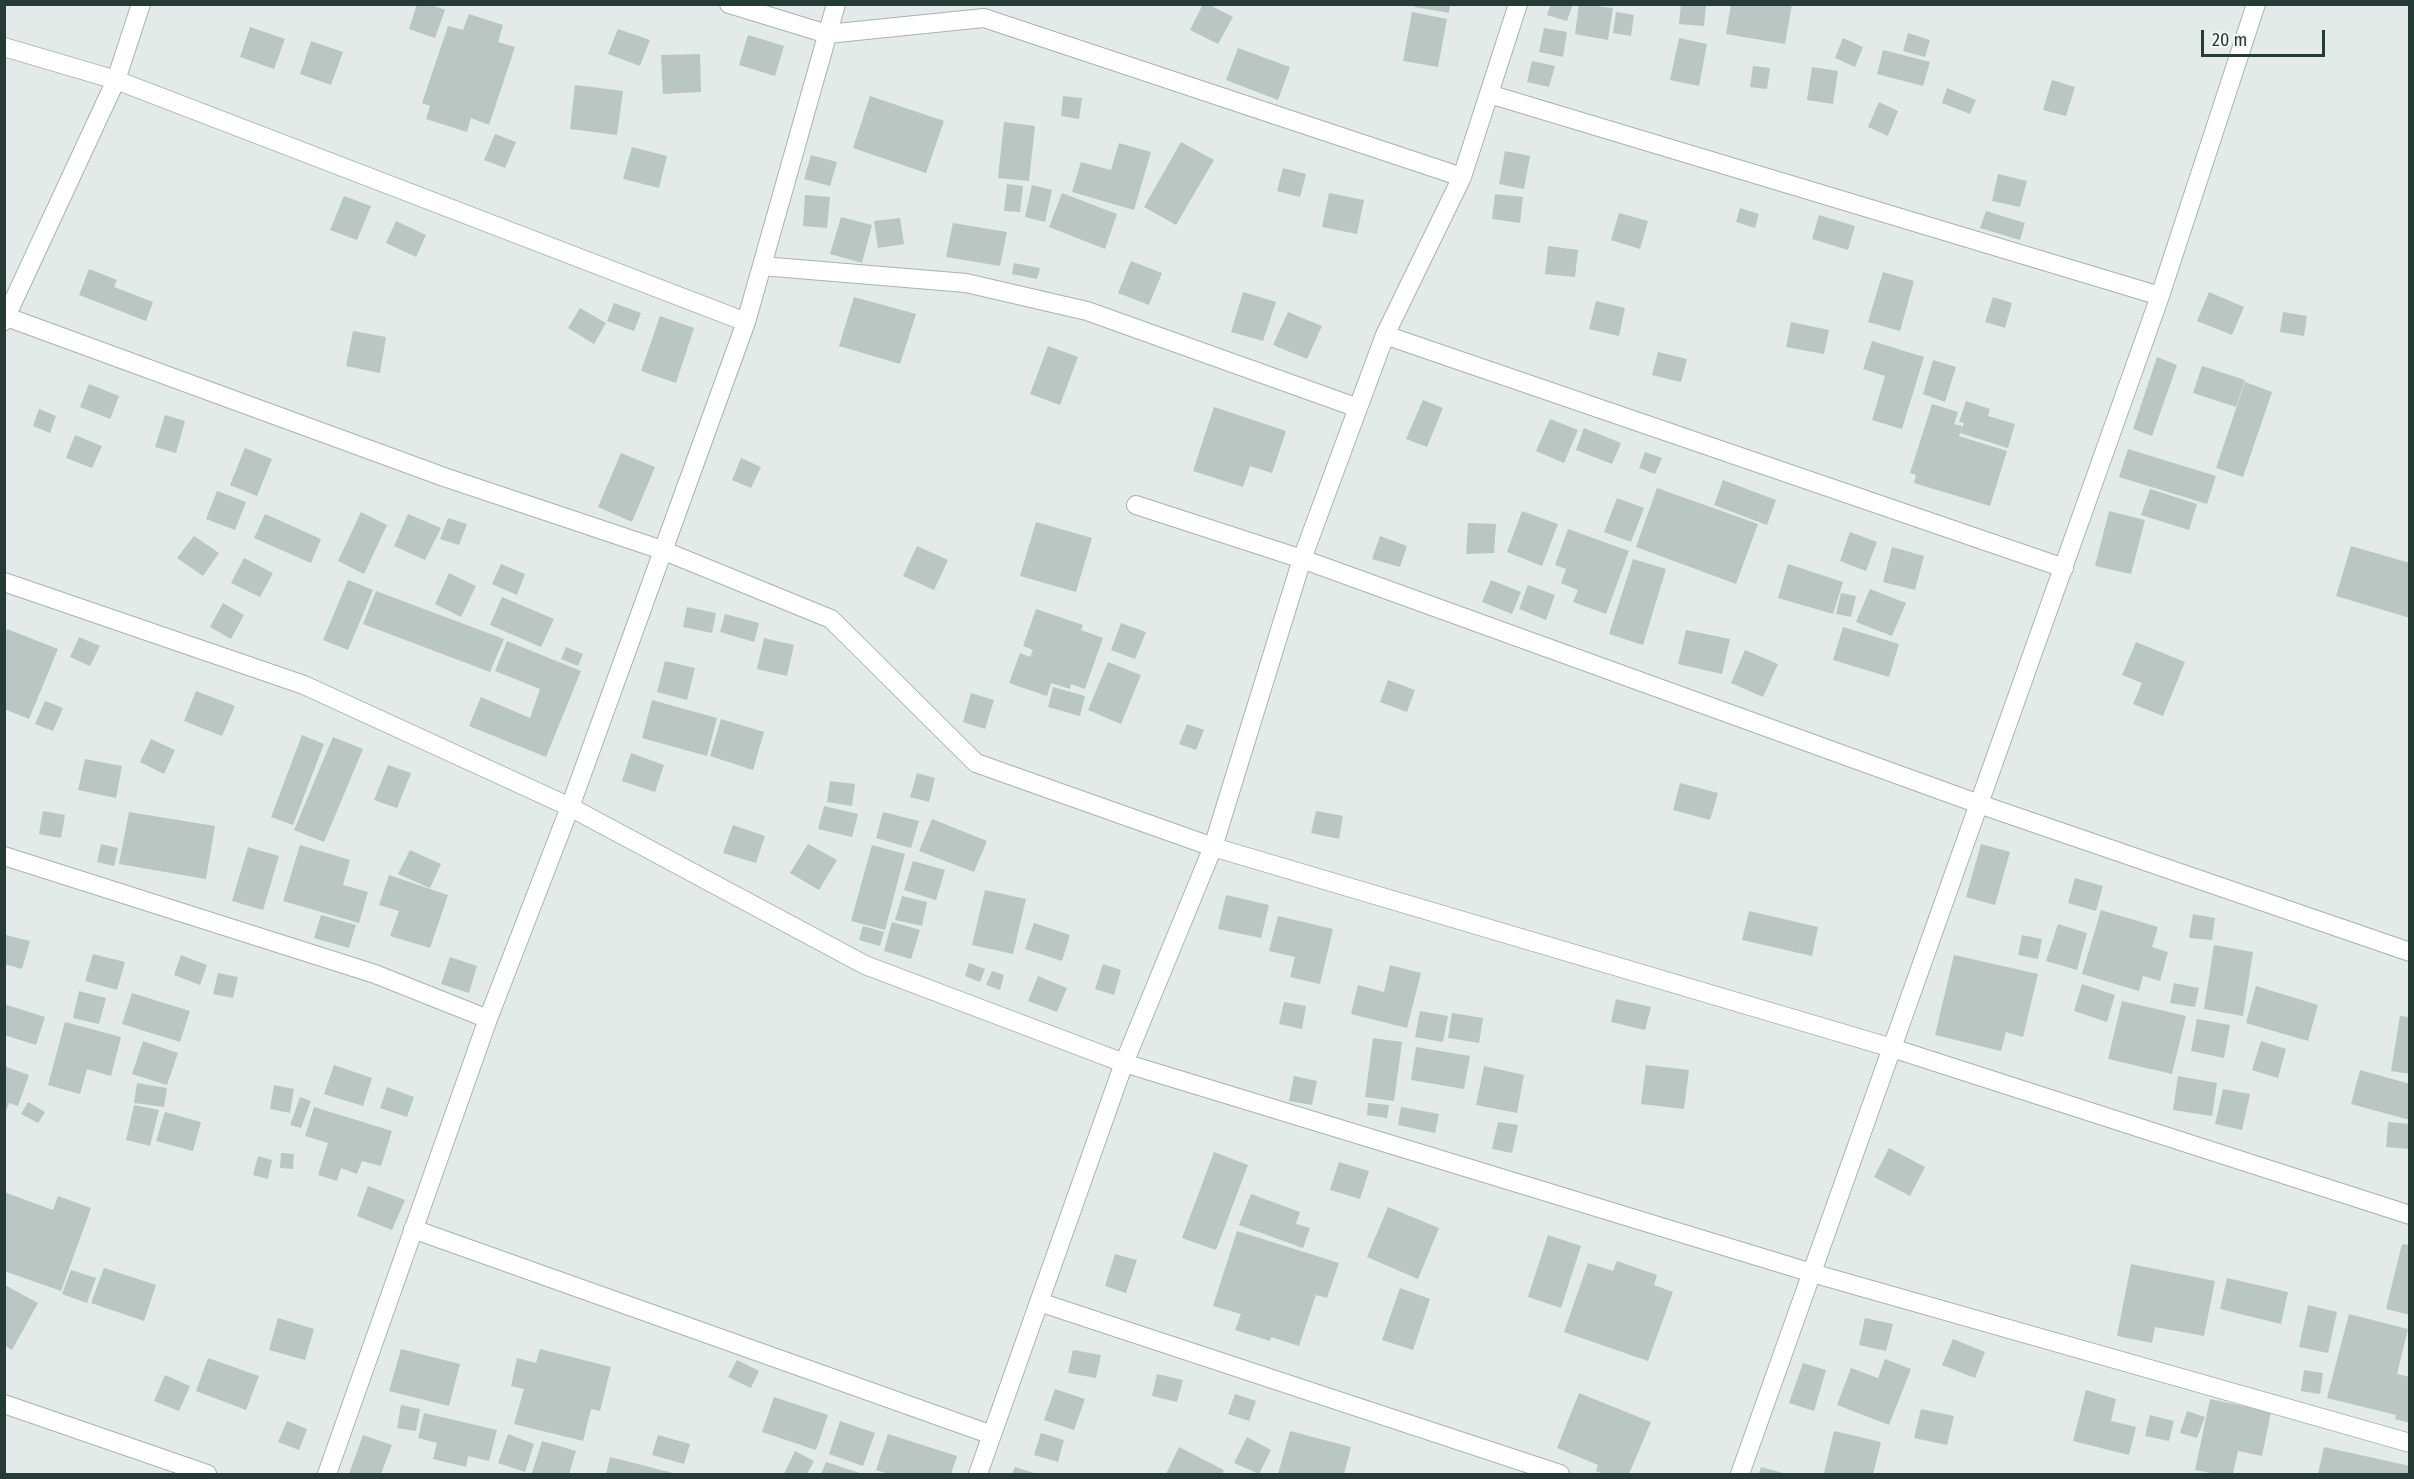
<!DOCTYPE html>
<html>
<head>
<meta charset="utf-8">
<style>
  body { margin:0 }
  #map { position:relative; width:2414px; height:1479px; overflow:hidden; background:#e3ebe8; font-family:"Fira Sans Condensed",sans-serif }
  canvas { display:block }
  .frame { position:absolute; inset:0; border:6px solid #253b36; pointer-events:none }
  .scale { position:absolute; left:2201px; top:30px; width:124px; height:27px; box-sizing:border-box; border:3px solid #253b36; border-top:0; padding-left:8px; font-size:18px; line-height:21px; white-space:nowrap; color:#253b36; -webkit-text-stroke:4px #f3f8f6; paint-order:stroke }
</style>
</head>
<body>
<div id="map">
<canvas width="2414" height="1479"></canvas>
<div class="frame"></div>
<div class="scale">20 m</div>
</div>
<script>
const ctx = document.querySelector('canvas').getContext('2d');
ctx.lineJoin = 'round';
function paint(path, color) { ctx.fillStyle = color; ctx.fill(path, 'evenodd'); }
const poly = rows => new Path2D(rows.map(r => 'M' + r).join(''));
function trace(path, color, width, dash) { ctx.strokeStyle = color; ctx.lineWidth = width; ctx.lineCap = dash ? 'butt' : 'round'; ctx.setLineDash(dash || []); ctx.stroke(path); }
paint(poly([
  [417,4,429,4,445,10,435,38,409,29],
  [1203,4,1208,4,1233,17,1218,44,1190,30],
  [1415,4,1450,4,1449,13,1415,7],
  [1551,4,1573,4,1567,21,1547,15],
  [1579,4,1613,8,1608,40,1575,34],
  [1681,4,1706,5,1704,26,1679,24],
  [1731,4,1792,4,1785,44,1726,34],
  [1412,12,1447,19,1438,67,1403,61],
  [1616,12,1634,15,1631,36,1613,33],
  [469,14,503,25,498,42,515,47,489,125,471,118,467,132,426,119,430,106,422,103,448,26,463,30],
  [250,27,285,39,274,69,240,57],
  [1544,28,1567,32,1563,57,1539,52],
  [618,29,650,40,640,66,608,54],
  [1908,33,1930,40,1925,57,1903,51],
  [748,35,784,46,775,76,739,65],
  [1679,38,1707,44,1699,86,1670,80],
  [1843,38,1863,47,1855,67,1835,58],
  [311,41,343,52,331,85,300,74],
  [1238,48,1290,67,1278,100,1226,80],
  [1883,50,1930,62,1923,86,1877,74],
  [700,54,701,92,663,94,661,55],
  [1532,61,1555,66,1549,87,1527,82],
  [1753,66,1770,68,1767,89,1750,87],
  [1812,67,1838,71,1833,104,1807,100],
  [2052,80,2075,87,2066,116,2043,110],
  [575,85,623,91,617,135,570,129],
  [1947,88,1976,100,1970,114,1942,103],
  [870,96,944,121,926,173,853,148],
  [1063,96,1082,98,1079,119,1061,116],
  [1879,102,1898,111,1888,136,1868,127],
  [1004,122,1035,126,1029,181,998,178],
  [495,134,516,142,505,168,484,160],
  [1181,142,1214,160,1176,225,1144,207],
  [1119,143,1151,152,1134,210,1072,192,1081,162,1111,170],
  [632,147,667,156,659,188,623,179],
  [1505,151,1530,156,1524,189,1499,184],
  [811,155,837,162,830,186,804,179],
  [1283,168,1306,174,1300,197,1277,191],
  [1998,174,2027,181,2020,207,1992,201],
  [1007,184,1023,186,1020,212,1004,211],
  [1032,185,1052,190,1045,222,1025,217],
  [1062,193,1117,214,1105,249,1049,227],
  [1329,193,1364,200,1357,234,1322,227],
  [1495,194,1523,197,1520,223,1492,219],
  [805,195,830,197,827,228,803,226],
  [344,196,371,206,357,240,330,230],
  [1740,208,1759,214,1755,228,1736,222],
  [1986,211,2025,223,2020,240,1980,228],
  [1619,213,1648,221,1640,249,1611,240],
  [1819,215,1855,226,1848,250,1812,239],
  [841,217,872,225,862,263,830,254],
  [900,218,904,244,878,248,874,221],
  [396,221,426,235,416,257,386,243],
  [953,223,1007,232,1000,266,946,257],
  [1548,246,1578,250,1575,277,1545,274],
  [1131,261,1162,273,1149,305,1118,293],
  [1014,263,1040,268,1037,279,1012,274],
  [89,269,117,280,114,287,153,302,146,321,79,295],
  [1883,272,1914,281,1900,331,1868,322],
  [1243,292,1276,302,1263,341,1231,332],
  [2209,292,2244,307,2232,335,2197,321],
  [854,297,916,314,900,364,839,346],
  [1993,297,2012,303,2005,328,1985,322],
  [1596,301,1625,308,1619,336,1589,329],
  [614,303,641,313,634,331,607,321],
  [580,308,606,323,594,344,568,328],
  [1288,312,1322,326,1307,359,1273,345],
  [2283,312,2307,316,2304,336,2280,332],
  [660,316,694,328,676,383,641,371],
  [1791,322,1829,330,1824,354,1786,347],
  [353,331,386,337,380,373,346,366],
  [1872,341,1924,357,1902,429,1872,420,1885,376,1863,369],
  [1048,346,1078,357,1060,405,1030,394],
  [1658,352,1687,359,1681,382,1652,375],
  [2157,357,2177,365,2152,436,2133,429],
  [1933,360,1956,367,1945,402,1923,394],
  [2202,366,2245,380,2236,407,2193,393],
  [2245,382,2272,392,2243,477,2216,468],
  [89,384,119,396,110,419,80,407],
  [1423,400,1443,408,1427,447,1406,439],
  [1966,401,1990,409,1988,416,2015,424,2008,448,1960,433,1964,423,1959,422],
  [1932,404,1958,412,1954,424,1962,426,1959,436,2007,451,1990,506,1914,483,1916,475,1910,473],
  [1214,407,1286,431,1272,473,1250,466,1243,487,1193,471],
  [39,409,56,416,50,433,33,426],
  [165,415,185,421,176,453,155,447],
  [1550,419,1578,430,1564,463,1536,451],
  [1584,428,1621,443,1612,464,1576,450],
  [75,435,102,446,92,468,66,458],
  [245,448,272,459,257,496,230,485],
  [2128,449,2216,476,2207,504,2119,477],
  [1645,452,1662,458,1655,474,1639,468],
  [621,453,655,467,632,522,598,507],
  [741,458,761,467,751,488,732,480],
  [1723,480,1776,500,1767,525,1714,505],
  [1657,488,1758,524,1736,584,1636,547],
  [2150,489,2197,504,2189,530,2141,515],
  [217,491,246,502,235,530,206,519],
  [1617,498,1644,508,1631,542,1604,532],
  [1522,511,1558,524,1542,566,1507,552],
  [2109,511,2145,520,2131,574,2095,566],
  [361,512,387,525,364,574,338,561],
  [265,514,321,539,311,563,254,538],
  [408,514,441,528,425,560,394,546],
  [448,518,467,524,459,545,440,539],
  [1036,522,1092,538,1076,592,1020,576],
  [1468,523,1496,524,1494,553,1466,554],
  [1568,529,1629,551,1606,614,1573,602,1578,590,1561,583,1566,569,1555,565],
  [1850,532,1877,542,1866,571,1840,561],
  [194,536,219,553,203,576,177,558],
  [1380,536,1407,546,1400,567,1372,559],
  [917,546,948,560,934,590,903,576],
  [2351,546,2410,563,2410,618,2336,596],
  [1892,547,1924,556,1915,590,1883,582],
  [244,558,273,573,260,597,231,583],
  [1633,559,1666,569,1643,645,1609,634],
  [501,564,525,574,517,595,492,584],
  [1788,564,1843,582,1833,614,1778,598],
  [449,573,476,586,461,617,435,604],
  [348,580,373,590,348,650,323,640],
  [1491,580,1521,592,1512,614,1482,602],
  [1528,585,1555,595,1546,620,1519,609],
  [1870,589,1906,603,1892,636,1856,622],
  [376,591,504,639,490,672,363,624],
  [1841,593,1856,596,1851,617,1836,614],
  [502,597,554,619,541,647,490,625],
  [223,603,244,615,231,639,210,627],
  [687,607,716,613,712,633,683,627],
  [1036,609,1083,625,1081,630,1103,638,1085,689,1071,684,1070,689,1051,683,1047,696,1009,683,1020,653,1030,657,1033,650,1023,646],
  [725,614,759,623,754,642,720,632],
  [1121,623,1146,632,1135,659,1111,650],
  [1843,627,1899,644,1889,677,1833,660],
  [7,629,58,649,29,719,4,709,4,636],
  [1686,630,1730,639,1722,674,1678,664],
  [79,637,100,646,90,666,70,657],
  [764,638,794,645,787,676,757,669],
  [507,641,581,671,546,757,469,726,481,697,530,718,540,689,495,671],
  [2136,642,2185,662,2163,716,2133,704,2142,683,2122,675],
  [566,647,583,654,578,666,561,659],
  [1745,650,1778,664,1763,697,1731,683],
  [665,661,695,668,687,700,657,692],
  [1108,662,1141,675,1121,724,1088,710],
  [1388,680,1415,690,1407,712,1380,702],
  [1053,687,1085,696,1080,716,1048,707],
  [196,691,235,706,222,736,184,721],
  [971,693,994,700,985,729,963,722],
  [652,700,717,718,707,756,642,738],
  [45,701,63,708,53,731,35,724],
  [721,719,764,732,753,770,710,756],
  [1187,724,1204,730,1196,750,1179,744],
  [302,735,324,744,293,825,271,817],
  [333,737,363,749,324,842,294,830],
  [151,739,175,750,164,774,140,762],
  [631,753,664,765,655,792,622,781],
  [85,759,122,766,116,798,78,790],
  [388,765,411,773,397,808,374,800],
  [917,773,935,778,929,802,910,797],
  [830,781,855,784,852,806,827,802],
  [1680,783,1718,793,1710,820,1673,810],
  [824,806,858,814,852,837,818,829],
  [43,811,65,815,61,838,39,834],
  [1316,811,1343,816,1339,839,1311,833],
  [129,812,215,826,206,879,119,864],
  [883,812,919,821,911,848,876,838],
  [932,819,987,841,974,872,919,851],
  [733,825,765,836,756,863,723,853],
  [101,844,118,848,114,866,97,862],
  [808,844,837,860,819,890,790,873],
  [1981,844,2010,852,1995,905,1966,897],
  [300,845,350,860,343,885,368,892,359,923,283,901],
  [872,845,905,854,885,930,851,921],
  [248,847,279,856,263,910,232,901],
  [410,850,441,864,430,888,398,874],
  [913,861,945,870,936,900,904,890],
  [389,875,448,895,430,948,390,936,399,911,379,905],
  [2075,878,2103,886,2096,911,2068,903],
  [985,890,1026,899,1013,954,972,945],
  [1226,895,1269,905,1261,938,1218,929],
  [902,896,927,902,922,926,895,920],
  [2101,910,2158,927,2152,947,2168,952,2160,981,2143,976,2139,991,2082,974],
  [1749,911,1818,927,1812,956,1742,940],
  [2193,914,2215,918,2212,940,2189,938],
  [321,915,356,925,349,948,314,938],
  [1278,916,1333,929,1320,984,1290,977,1295,957,1269,951],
  [892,922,920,930,911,959,884,951],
  [1034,923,1070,935,1062,961,1025,949],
  [2058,924,2087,933,2077,970,2046,961],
  [863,926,884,932,880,946,859,940],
  [6,935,30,941,22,969,4,964],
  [2022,935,2042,939,2038,959,2018,955],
  [2214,945,2253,952,2243,1016,2204,1009],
  [93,954,125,962,117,990,85,981],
  [181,955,207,965,200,985,174,975],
  [1954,955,2038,974,2023,1037,2006,1032,2001,1051,1935,1035],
  [450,957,477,966,469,993,441,984],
  [969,963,985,969,980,982,965,976],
  [1103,964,1121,970,1114,995,1095,989],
  [1390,965,1421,973,1407,1028,1351,1014,1358,985,1384,992],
  [992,971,1004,975,1000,990,986,985],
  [218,973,238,977,233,998,213,994],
  [1038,976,1067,988,1057,1012,1028,1001],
  [2174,983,2199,988,2195,1007,2170,1003],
  [2082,984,2115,995,2107,1022,2074,1011],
  [2256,986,2318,1005,2308,1041,2246,1023],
  [79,991,106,998,99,1024,73,1018],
  [132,993,190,1011,180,1042,122,1024],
  [1616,999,1651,1007,1645,1030,1611,1022],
  [2122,1001,2186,1016,2172,1074,2108,1059],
  [1284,1002,1306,1006,1302,1029,1279,1024],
  [4,1004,45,1017,36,1045,4,1035],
  [1420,1011,1448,1016,1443,1042,1415,1037],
  [1452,1013,1483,1018,1479,1043,1448,1038],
  [2400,1016,2410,1017,2410,1074,2391,1071],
  [2197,1019,2230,1025,2224,1058,2191,1051],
  [65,1022,121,1037,111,1076,87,1069,80,1094,48,1085],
  [1373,1038,1402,1042,1394,1101,1365,1097],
  [143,1041,178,1053,167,1085,132,1074],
  [2261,1041,2286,1049,2278,1078,2252,1070],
  [1416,1047,1470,1056,1464,1089,1411,1080],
  [334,1065,372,1078,363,1106,324,1094],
  [1646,1065,1689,1070,1684,1109,1641,1104],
  [4,1066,29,1075,18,1106,9,1103,5,1114],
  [1484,1066,1524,1075,1517,1113,1476,1105],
  [2360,1070,2410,1084,2410,1120,2351,1104],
  [1294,1076,1317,1081,1312,1105,1289,1101],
  [2178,1076,2217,1083,2212,1116,2173,1110],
  [137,1083,167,1088,164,1107,134,1103],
  [274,1085,294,1089,290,1113,270,1109],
  [387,1087,414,1097,407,1117,380,1108],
  [2223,1089,2250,1094,2242,1130,2215,1124],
  [300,1097,311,1101,301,1128,290,1125],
  [28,1102,45,1112,38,1123,21,1114],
  [1368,1103,1389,1105,1387,1118,1367,1115],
  [134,1105,159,1110,150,1146,126,1140],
  [314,1107,392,1131,381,1166,362,1161,357,1174,341,1168,337,1181,318,1175,328,1143,305,1136],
  [1401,1107,1439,1114,1435,1133,1398,1125],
  [165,1112,201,1122,193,1151,156,1141],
  [1498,1122,1518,1125,1512,1153,1492,1149],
  [2388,1122,2410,1124,2410,1149,2386,1147],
  [1889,1148,1925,1167,1910,1196,1874,1177],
  [1214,1152,1248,1165,1216,1250,1182,1238],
  [281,1153,294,1154,293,1169,280,1168],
  [258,1156,272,1160,268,1179,253,1175],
  [1339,1162,1369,1171,1360,1199,1330,1190],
  [368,1186,405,1200,392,1230,357,1216],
  [4,1192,53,1210,58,1196,91,1208,61,1291,4,1271],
  [1251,1194,1300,1212,1296,1224,1310,1228,1303,1248,1239,1225],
  [1388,1207,1439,1228,1418,1279,1367,1257],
  [1237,1231,1339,1263,1327,1298,1316,1295,1299,1346,1271,1337,1270,1341,1235,1330,1241,1314,1213,1306],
  [1548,1235,1581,1246,1561,1308,1528,1297],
  [2402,1244,2410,1245,2410,1315,2386,1309],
  [1115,1254,1137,1260,1126,1293,1105,1286],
  [1617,1261,1657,1275,1654,1285,1673,1292,1648,1361,1564,1332,1588,1263,1613,1271],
  [2131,1264,2215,1281,2204,1336,2155,1327,2152,1343,2117,1336],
  [104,1268,156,1285,144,1321,91,1303],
  [71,1270,96,1278,87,1303,62,1294],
  [2227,1278,2288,1292,2281,1324,2220,1309],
  [5,1285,38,1303,12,1350,4,1345],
  [1400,1288,1430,1299,1413,1350,1382,1340],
  [2308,1305,2337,1312,2328,1353,2299,1347],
  [2349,1314,2408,1329,2397,1374,2410,1377,2410,1423,2395,1419,2396,1415,2327,1398],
  [278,1318,314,1329,305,1360,269,1350],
  [1865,1318,1893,1324,1886,1351,1859,1345],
  [1953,1339,1985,1352,1975,1378,1942,1365],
  [401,1349,460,1364,449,1406,389,1391],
  [540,1349,611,1367,600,1411,591,1409,583,1441,514,1424,524,1389,511,1386,517,1358,536,1363],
  [1073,1350,1101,1355,1096,1378,1068,1373],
  [208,1358,259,1376,246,1410,196,1391],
  [1885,1359,1911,1369,1889,1425,1837,1405,1851,1368,1878,1378],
  [737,1360,759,1371,751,1388,728,1377],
  [1803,1363,1826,1370,1814,1411,1789,1403],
  [2304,1370,2323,1373,2320,1394,2301,1391],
  [1157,1374,1183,1380,1177,1402,1152,1396],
  [165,1375,190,1386,179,1411,154,1401],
  [1055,1389,1085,1399,1074,1430,1044,1420],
  [2086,1390,2116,1399,2111,1421,2136,1427,2129,1455,2073,1441],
  [1579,1393,1651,1422,1629,1474,1604,1474,1596,1471,1598,1465,1557,1448],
  [1235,1394,1256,1401,1249,1421,1228,1414],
  [774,1397,828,1415,816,1450,762,1432],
  [2210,1399,2271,1412,2262,1456,2238,1451,2233,1474,2216,1474,2195,1470],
  [401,1405,420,1409,416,1431,397,1428],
  [1921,1409,1954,1416,1947,1445,1914,1438],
  [2187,1411,2205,1417,2197,1438,2180,1433],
  [424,1413,497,1430,489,1461,468,1456,466,1467,433,1459,437,1443,418,1438],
  [2150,1415,2174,1421,2169,1441,2145,1436],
  [287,1421,307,1429,299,1450,278,1442],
  [840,1421,875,1433,863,1466,829,1454],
  [1290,1431,1351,1447,1344,1474,1278,1474],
  [1834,1431,1881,1442,1873,1474,1824,1473],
  [1041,1433,1064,1440,1058,1462,1034,1455],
  [508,1434,534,1444,525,1472,498,1463],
  [888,1434,957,1456,951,1474,889,1474,876,1470],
  [363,1435,392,1445,381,1474,349,1474],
  [658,1435,690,1444,684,1464,652,1455],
  [1247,1437,1271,1450,1259,1474,1234,1463],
  [542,1441,576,1451,569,1474,532,1473],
  [1179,1447,1224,1470,1222,1474,1166,1474],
  [2324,1447,2410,1466,2410,1474,2318,1474],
  [795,1451,814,1461,807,1474,784,1474],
  [610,1457,677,1474,606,1474],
  [826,1462,863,1474,821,1474],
  [1015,1467,1037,1474,1012,1474],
  [1761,1467,1783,1473,1783,1474,1759,1474]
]), '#b9c6c1');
const minor = poly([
  [729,4,827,34,984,18,1462,177],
  [4,47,116,80,746,322],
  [1489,94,2160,296],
  [762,266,966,283,1087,311,1358,408],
  [4,316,444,477,662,550,831,619,976,763,1213,847,1892,1048,2410,1215],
  [4,321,116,80,141,4],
  [1385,335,2064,568],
  [1136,505,1302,559,1979,804,2410,952],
  [4,582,304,685,570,807,865,965,1124,1063,1812,1273,2410,1443],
  [4,856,375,974,488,1019],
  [413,1229,992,1435],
  [1039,1302,1560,1474],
  [4,1404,207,1474],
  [327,1474,488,1019,570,807,746,322,836,4],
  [978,1474,1124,1063,1213,847,1302,559,1385,335,1462,177,1518,4],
  [1740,1474,2160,296,2256,4]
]);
trace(minor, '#a6b3af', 20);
trace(minor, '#fff', 18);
</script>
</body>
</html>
